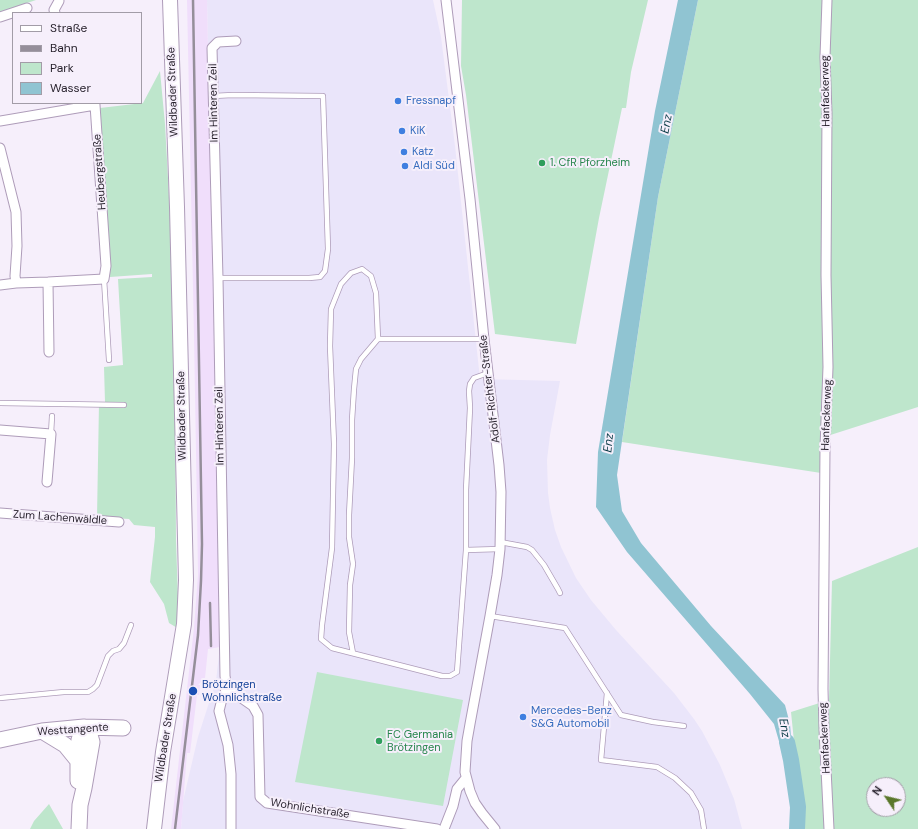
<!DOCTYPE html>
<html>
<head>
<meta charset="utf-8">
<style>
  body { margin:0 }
  #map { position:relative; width:918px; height:829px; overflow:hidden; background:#f6effb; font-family:"DM Sans",sans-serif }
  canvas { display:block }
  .legend { position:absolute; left:12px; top:12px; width:130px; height:92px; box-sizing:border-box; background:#f6effb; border:1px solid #a29ca7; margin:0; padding:5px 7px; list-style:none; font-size:12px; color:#251f2a }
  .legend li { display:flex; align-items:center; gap:8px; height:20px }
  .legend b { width:20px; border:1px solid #a29ca7 }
  .north { position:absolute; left:866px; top:777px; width:40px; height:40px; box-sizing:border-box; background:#f6effb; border:1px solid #a29ca7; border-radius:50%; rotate:305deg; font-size:11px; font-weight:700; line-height:16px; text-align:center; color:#251f2a }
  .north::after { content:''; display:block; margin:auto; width:14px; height:18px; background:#5a772b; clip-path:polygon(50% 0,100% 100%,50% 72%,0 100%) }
</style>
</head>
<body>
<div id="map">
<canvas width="918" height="829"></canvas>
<ul class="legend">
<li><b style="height:5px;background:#fff"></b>Straße</li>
<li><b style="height:5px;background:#958e9a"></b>Bahn</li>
<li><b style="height:11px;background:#bee6cc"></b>Park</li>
<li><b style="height:11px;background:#90c4d2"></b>Wasser</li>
</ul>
<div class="north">N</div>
</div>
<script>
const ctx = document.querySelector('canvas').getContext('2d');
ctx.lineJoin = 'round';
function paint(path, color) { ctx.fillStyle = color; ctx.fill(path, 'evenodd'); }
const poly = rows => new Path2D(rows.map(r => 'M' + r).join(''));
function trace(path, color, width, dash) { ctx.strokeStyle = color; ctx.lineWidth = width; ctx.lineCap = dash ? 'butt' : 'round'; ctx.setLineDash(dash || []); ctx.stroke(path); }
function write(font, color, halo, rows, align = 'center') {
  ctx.font = font + ' "DM Sans",sans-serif'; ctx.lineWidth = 4; ctx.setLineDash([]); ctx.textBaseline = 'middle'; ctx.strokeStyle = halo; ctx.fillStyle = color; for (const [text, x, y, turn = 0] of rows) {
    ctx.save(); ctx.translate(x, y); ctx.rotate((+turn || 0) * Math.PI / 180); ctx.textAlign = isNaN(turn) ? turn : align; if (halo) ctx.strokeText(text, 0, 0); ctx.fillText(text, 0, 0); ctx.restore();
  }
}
paint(poly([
  [207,0,433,0,441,37,455,146,480,379,560,381,550,435,547,460,548,493,550,508,555,530,561,547,576,578,591,600,616,630,674,693,694,719,702,731,720,765,734,799,742,829,181,829,183,801,198,737,216,681,220,646]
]), '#eae5fa');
paint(poly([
  [187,0,207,0,220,647,208,649,205,678,198,685,200,685,199,695,197,695,190,753,187,753,181,829,171,829,194,628,198,575,197,510,194,336]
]), '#f0defb');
paint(poly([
  [0,0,36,0,0,12],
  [462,0,648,0,631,72,626,108,622,108,599,218,576,344,495,334,466,95,461,66],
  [698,0,918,0,918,407,821,438,821,473,622,442,658,197],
  [160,71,165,124,172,252,175,385,176,540,179,629,169,623,164,604,150,582,155,537,155,527,134,525,129,519,97,517,99,403,105,402,104,367,123,365,118,279,152,277,152,274,110,277,100,108,143,103],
  [918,547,918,829,800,829,801,810,791,712,829,700,832,581],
  [874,785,898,785,898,809,874,809],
  [317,672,463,700,443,806,295,782],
  [49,804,63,829,30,829,34,821]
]), '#bee6cc');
paint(poly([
  [678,0,698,0,658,197,617,475,622,511,641,543,711,626,785,705,790,724,793,763,785,762,774,724,750,694,627,552,596,507,598,452,655,111]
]), '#90c4d2');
trace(poly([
  [787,742,791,760,798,807,797,829]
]), '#90c4d2', 16);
const service = poly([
  [213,96,233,95,323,96,328,249,325,271,320,277,309,278,218,278],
  [104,279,109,360],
  [484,339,378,339,376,293,371,276,362,269,351,273,341,284,331,309,330,346,334,444,332,548,322,625,321,639,332,648,442,676,450,676,457,672,466,550,500,549],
  [0,403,124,405],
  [51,434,52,416],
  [500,542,527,547,532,550,544,565,558,589,560,593],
  [466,550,466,490,470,408,469,391,470,384,474,378,488,373],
  [490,616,565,628,621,715,653,722,684,726],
  [353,653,349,632,350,585,353,564,349,537,349,515,352,458,352,420,354,389,356,369,361,359,378,339],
  [607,693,601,760,657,767,675,778,691,793,701,810,704,829],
  [0,698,64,692,88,692,93,689,97,685,108,656,113,651,119,649,124,643,131,625]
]);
const minor = poly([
  [446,0,470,199,484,339,499,465,501,492,500,549,497,575,490,616,470,724,467,741,465,772,470,791,475,803,482,813,495,829],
  [827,0,825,57,827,113,826,275,828,367,825,448,823,689,824,729,829,829],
  [55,13,54,10,59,1],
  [0,17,27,8],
  [0,121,95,105,106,266,104,279,48,282,16,283,0,285],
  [0,148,16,212,17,246,15,276,16,283],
  [48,282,49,352],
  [0,430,51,434,47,482],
  [0,513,119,522],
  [227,688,253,706,258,715,260,797,267,803,437,829],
  [231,829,231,774,228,745,219,711,222,699,227,688,225,676,218,278,212,48,218,42,236,41],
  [444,829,453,806,457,789,466,778]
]);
const primary = poly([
  [154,829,163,752,184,624,186,580,177,207,170,0]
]);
const trunk = poly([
  [42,731,65,745,78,761],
  [0,740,42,731,84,727,123,728],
  [78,781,78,747,79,740,84,727],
  [79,829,80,805,84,788,92,742,90,735,84,727]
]);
trace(service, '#ae9cb9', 6);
trace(minor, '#ae9cb9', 11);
trace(primary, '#ae9cb9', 16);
trace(trunk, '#ae9cb9', 17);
trace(service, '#fff', 4.5);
trace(minor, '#fff', 9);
trace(primary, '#fff', 14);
trace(trunk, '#fff', 15);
trace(poly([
  [210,603,211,646],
  [175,829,198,635,201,581,202,544,193,0]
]), '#958e9a', 2.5);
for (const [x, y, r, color] of [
  [398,101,4,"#3f7fe0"],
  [402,131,4,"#3f7fe0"],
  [404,152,4,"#3f7fe0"],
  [542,163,4,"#2e9e5b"],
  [405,166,4,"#3f7fe0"],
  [193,691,5,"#1a4fb4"],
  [523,717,4,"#3f7fe0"],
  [379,741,4,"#2e9e5b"]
]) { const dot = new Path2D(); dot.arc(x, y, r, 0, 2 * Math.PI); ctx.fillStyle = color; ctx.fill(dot); trace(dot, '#f6effb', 1.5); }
write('11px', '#251f2a', '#f6effb', [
  ["Hanfackerweg",826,91,-91],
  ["Wildbader Straße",173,92,-92],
  ["Im Hinteren Zeil",214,103,-91],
  ["Heubergstraße",100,172,-94],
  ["Adolf-Richter-Straße",490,389,-97],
  ["Hanfackerweg",827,415,-88],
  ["Wildbader Straße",182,416,-91],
  ["Im Hinteren Zeil",220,426,-91],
  ["Zum Lachenwäldle",60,518,4],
  ["Westtangente",73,730,-4],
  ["Wildbader Straße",166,738,-81],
  ["Hanfackerweg",825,738,-93],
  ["Wohnlichstraße",310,809,9]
]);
write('11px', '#366cbe', '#f6effb', [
  ["Fressnapf",406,101],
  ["KiK",410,131],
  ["Katz",412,152],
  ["Aldi Süd",413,166],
  ["Mercedes-Benz",531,711],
  ["S&G Automobil",531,724]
], 'left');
write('11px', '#27864d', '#f6effb', [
  ["1. CfR Pforzheim",550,163],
  ["FC Germania",387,735],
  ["Brötzingen",387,748]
], 'left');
write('11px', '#164399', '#f6effb', [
  ["Brötzingen",202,685],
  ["Wohnlichstraße",202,698]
], 'left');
write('italic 12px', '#073944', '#f6effb', [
  ["Enz",667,124,-79],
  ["Enz",609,443,-84],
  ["Enz",784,728,80]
]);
</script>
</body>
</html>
